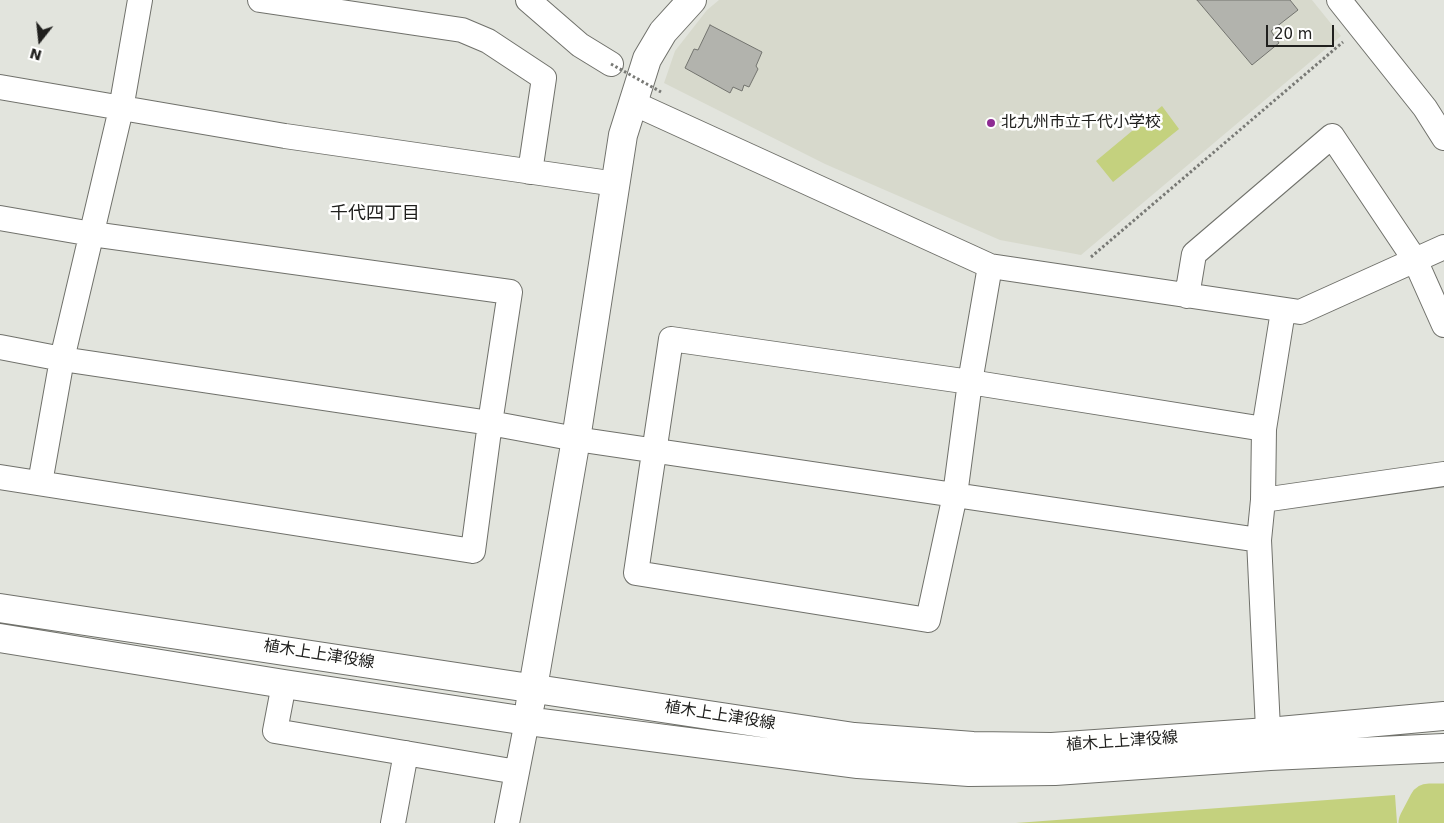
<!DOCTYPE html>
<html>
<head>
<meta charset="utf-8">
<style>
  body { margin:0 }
  #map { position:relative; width:1444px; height:823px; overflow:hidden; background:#e2e4dd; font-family:"DejaVu Sans",sans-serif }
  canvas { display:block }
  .north { position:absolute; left:15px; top:15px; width:50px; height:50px; -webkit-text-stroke:4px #fffffe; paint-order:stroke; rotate:196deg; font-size:14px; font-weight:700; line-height:20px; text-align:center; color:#20201e }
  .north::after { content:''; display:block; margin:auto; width:18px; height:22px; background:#20201e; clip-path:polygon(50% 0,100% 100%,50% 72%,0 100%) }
  .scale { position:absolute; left:1266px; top:25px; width:68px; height:22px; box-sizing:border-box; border:2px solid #20201e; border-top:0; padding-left:6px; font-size:15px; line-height:18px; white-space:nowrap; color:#20201e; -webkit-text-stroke:4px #fffffe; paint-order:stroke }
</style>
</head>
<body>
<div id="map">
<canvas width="1444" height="823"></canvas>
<div class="north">N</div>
<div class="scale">20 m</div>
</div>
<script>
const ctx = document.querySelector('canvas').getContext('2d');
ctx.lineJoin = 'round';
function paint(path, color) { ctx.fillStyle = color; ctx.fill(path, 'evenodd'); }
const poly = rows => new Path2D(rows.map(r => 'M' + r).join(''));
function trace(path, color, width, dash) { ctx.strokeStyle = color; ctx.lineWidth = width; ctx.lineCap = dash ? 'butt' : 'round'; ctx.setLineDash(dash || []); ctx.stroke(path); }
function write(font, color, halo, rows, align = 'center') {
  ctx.font = font + ' "DejaVu Sans","Noto Sans JP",sans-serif'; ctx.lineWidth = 5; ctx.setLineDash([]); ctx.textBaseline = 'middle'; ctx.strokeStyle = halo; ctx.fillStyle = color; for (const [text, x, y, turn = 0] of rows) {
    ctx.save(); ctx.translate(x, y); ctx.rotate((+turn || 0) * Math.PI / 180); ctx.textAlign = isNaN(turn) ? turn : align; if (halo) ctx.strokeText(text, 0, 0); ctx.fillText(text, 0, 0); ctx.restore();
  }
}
paint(poly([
  [719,0,1312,0,1341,36,1081,255,1000,240,825,164,664,83,675,51,707,10]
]), '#d7d9cc');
paint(poly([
  [1162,106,1179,129,1113,182,1096,161],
  [1395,795,1397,823,1016,823]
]), '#c4d17e');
trace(poly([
  [1419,823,1429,804,1444,804]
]), '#c4d17e', 41);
const building = poly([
  [1197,0,1290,0,1298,10,1271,31,1279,43,1252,65,1197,0],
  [710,25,762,52,756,66,758,69,749,87,744,85,742,91,733,87,730,93,685,68,694,49,698,50,710,25]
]);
paint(building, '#b2b3ad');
trace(building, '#73746f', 1);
const street = poly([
  [260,0,462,30,488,41,544,78,530,172],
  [528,0,580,45,611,64],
  [1339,0,1425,108,1444,138],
  [0,87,285,136,616,184],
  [633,103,990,266,1300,312,1444,247],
  [0,218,92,234,510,292,490,423,473,551,0,477],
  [990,266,970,382,955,495,928,620,636,573,671,339,970,382,1264,429],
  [1187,296,1194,254,1332,136,1415,260,1444,325],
  [0,347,62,359,490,423,576,439,1259,540],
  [40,483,62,359,121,109,140,0],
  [1263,500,1444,474],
  [284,684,275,731,517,772],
  [1269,750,1259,540,1263,500,1264,429,1283,311],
  [393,823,406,753],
  [507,823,527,721]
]);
const secondary = poly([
  [0,608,854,737,973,746,1052,747,1268,732,1444,716],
  [0,638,284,684,527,721,858,764,969,772,1055,771,1270,756,1444,748],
  [530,705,576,439,623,135,647,59,663,32,692,0]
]);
trace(street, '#70716b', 26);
trace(secondary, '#70716b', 30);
trace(poly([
  [1091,257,1343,42]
]), '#787975', 3, [2.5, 2.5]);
trace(street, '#fff', 24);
trace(secondary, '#fff', 28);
trace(poly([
  [611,64,661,92]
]), '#787975', 3, [2.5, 2.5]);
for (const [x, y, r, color] of [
  [991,123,5,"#8e2b93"]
]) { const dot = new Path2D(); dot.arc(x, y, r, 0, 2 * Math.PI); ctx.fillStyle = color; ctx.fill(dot); trace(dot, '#fffffe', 2); }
write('16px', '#20201e', '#fffffe', [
  ["北九州市立千代小学校",1001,123]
], 'left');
write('16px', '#20201e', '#fffffe', [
  ["植木上上津役線",319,655,9],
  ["植木上上津役線",720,716,9],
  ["植木上上津役線",1122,742,-4]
]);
write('18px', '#20201e', '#fffffe', [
  ["千代四丁目",375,214]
]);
</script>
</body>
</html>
